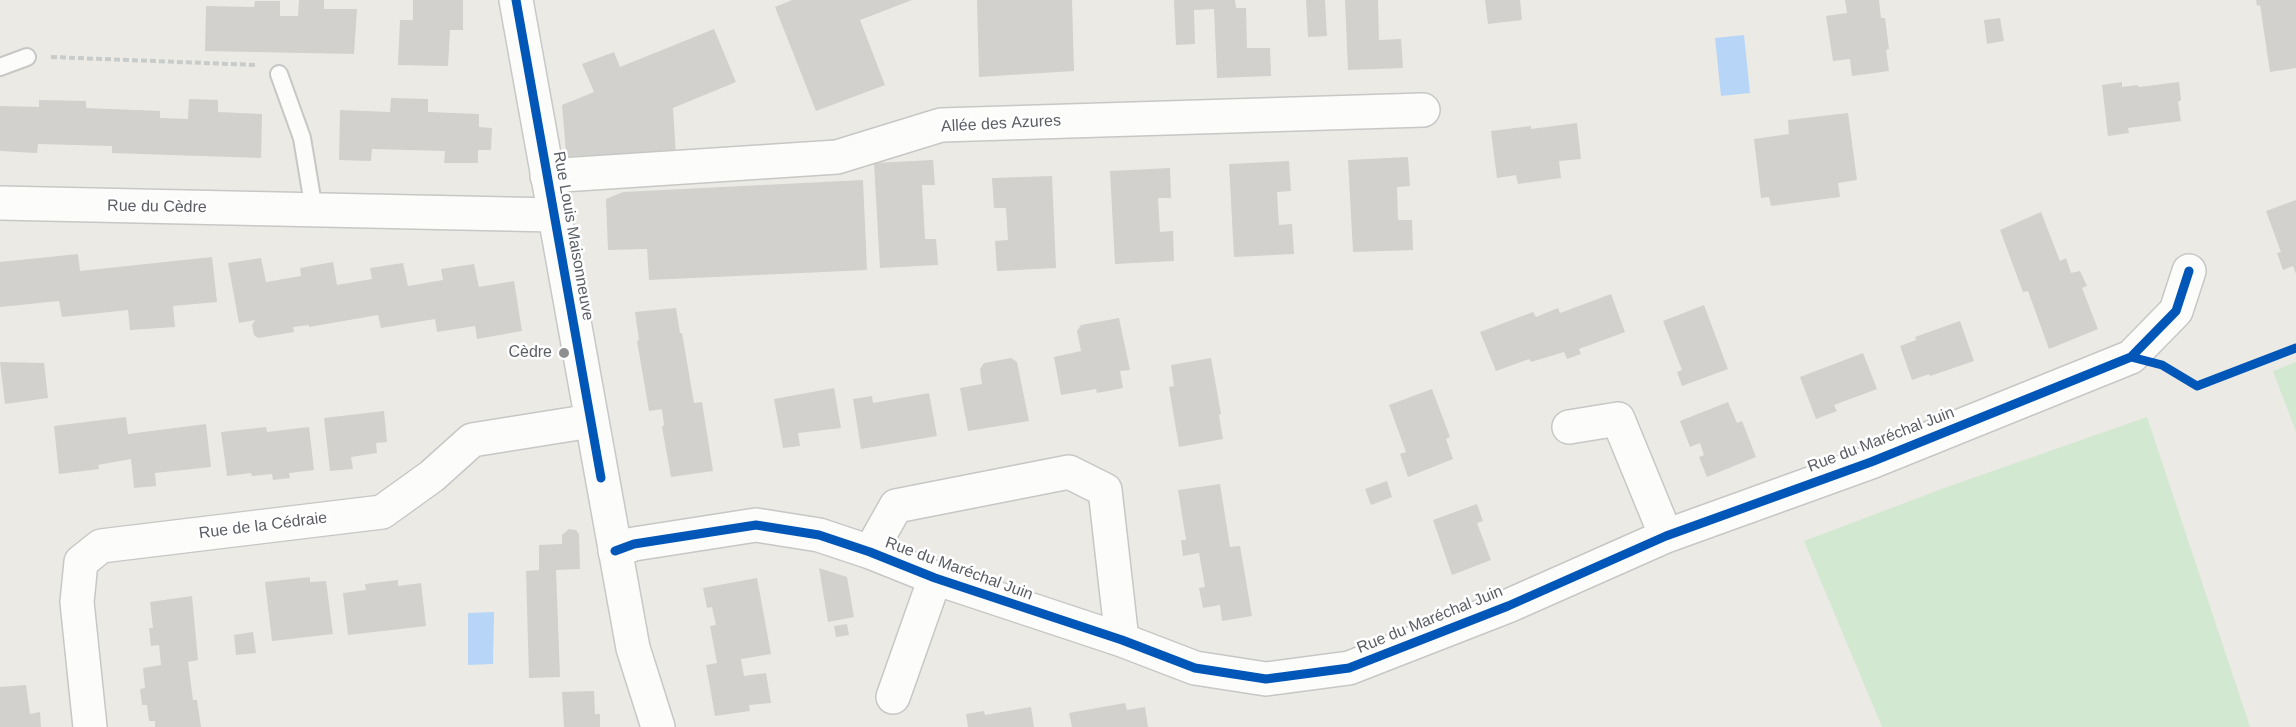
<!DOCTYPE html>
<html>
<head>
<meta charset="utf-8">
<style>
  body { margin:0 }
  canvas { display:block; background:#ebeae5 }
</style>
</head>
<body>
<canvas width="2296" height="727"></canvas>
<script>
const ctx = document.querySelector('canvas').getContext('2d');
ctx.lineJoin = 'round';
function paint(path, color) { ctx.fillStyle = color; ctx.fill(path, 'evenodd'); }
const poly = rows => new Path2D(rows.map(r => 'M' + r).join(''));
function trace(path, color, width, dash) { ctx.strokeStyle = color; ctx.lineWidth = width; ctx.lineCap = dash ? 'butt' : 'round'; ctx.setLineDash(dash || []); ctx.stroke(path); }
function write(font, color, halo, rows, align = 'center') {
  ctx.font = font + ' Arial,sans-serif'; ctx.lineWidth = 5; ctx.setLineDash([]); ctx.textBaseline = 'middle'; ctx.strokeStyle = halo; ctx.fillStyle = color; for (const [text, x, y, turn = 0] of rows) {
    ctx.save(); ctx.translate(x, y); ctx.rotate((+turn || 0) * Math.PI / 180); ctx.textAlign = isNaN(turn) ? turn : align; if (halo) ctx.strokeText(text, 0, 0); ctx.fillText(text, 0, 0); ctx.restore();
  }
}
paint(poly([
  [2296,362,2296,432,2273,371],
  [2147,417,2250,727,1882,727,1804,541,1947,487]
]), '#d2e8d1');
paint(poly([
  [1744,35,1750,93,1721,96,1715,38],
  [494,612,493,664,468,665,468,613]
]), '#b7d6f7');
paint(poly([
  [299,0,324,0,324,9,357,9,354,54,205,51,206,6,254,7,255,1,280,1,280,16,298,16],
  [413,0,463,0,463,30,450,30,448,66,398,65,400,20,413,20],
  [792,0,912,0,860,20,885,85,816,111,775,7],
  [977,0,1072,0,1074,71,979,77],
  [1174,0,1235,0,1236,8,1246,8,1247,48,1270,48,1271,76,1217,78,1214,9,1194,10,1195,44,1176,45],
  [1306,0,1325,0,1327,36,1308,37],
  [1345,0,1378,0,1379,40,1401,39,1403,68,1348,70],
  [1485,0,1520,0,1522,20,1488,24],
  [1845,0,1879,0,1881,18,1885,18,1889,49,1886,50,1889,71,1852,76,1850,59,1833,61,1826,16,1847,13],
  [2256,0,2296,0,2296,68,2270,72,2260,5,2257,6],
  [2000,18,2004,41,1987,44,1984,20],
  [714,29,736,82,673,108,676,156,567,164,562,105,594,92,582,64,614,52,620,67],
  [2122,82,2122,87,2137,85,2139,87,2179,82,2181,100,2178,102,2181,121,2128,128,2129,133,2108,136,2102,85],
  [391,98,428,99,428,112,479,114,479,127,492,128,491,150,478,150,478,163,444,163,445,151,372,149,371,161,339,160,340,110,390,112],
  [189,99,218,100,218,112,262,114,261,158,112,153,112,146,38,144,37,153,0,151,0,106,39,107,39,100,86,101,86,108,160,111,160,118,188,119],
  [1848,113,1857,180,1838,183,1840,197,1771,206,1769,197,1761,198,1754,139,1789,134,1788,120],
  [1577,123,1581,159,1559,161,1561,178,1518,184,1516,175,1497,178,1491,131,1531,126,1531,129],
  [1408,157,1410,186,1397,187,1398,220,1412,220,1413,250,1353,252,1348,160],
  [933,160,935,185,922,185,925,239,936,239,938,265,880,268,874,163],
  [1289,161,1291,191,1277,192,1279,225,1292,224,1294,254,1234,257,1229,164],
  [1170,168,1171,198,1158,198,1160,232,1173,231,1174,261,1115,264,1110,171],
  [1052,176,1056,268,997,271,995,241,1008,240,1006,208,994,208,992,178],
  [863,180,867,270,649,280,647,249,608,250,606,199,623,192],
  [2296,200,2296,274,2293,266,2283,270,2277,253,2281,252,2266,211],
  [2041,212,2060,261,2066,258,2071,273,2080,271,2087,286,2082,288,2098,329,2049,349,2028,291,2023,292,2000,230],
  [78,254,80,271,212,257,217,302,173,306,175,327,130,330,128,310,62,317,59,301,0,307,0,262],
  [261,258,266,282,301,276,300,268,333,262,337,285,372,279,370,268,403,263,408,286,443,280,441,269,474,264,479,287,514,281,522,331,477,339,475,326,437,332,435,319,381,328,378,315,309,327,309,325,293,327,294,332,258,338,254,335,252,325,255,320,239,323,228,263],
  [1611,294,1625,332,1579,349,1581,354,1567,359,1564,352,1531,362,1529,359,1496,371,1480,332,1533,312,1536,317,1558,308,1560,313],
  [1704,305,1728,369,1682,386,1677,372,1682,370,1663,321],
  [676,308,680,333,682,333,694,403,702,402,713,471,671,477,662,427,664,425,662,409,649,411,637,341,639,340,635,312],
  [1119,318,1130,370,1120,371,1123,388,1097,393,1096,389,1061,395,1054,357,1081,351,1077,331,1081,325],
  [1960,321,1974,361,1930,376,1929,374,1912,380,1900,346,1916,340,1915,337],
  [1863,353,1877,389,1834,405,1837,411,1816,419,1800,377],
  [1011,358,1017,362,1029,421,968,431,960,388,982,384,980,369,984,363],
  [1211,358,1221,414,1219,415,1223,439,1179,447,1169,387,1174,386,1171,365],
  [0,362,44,363,48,398,5,404],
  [834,388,841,428,798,433,800,446,783,448,774,399],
  [1432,389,1450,437,1446,439,1453,459,1408,477,1400,454,1406,452,1389,405],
  [929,393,937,436,861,449,853,399,872,396,873,403],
  [1728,402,1737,423,1742,421,1756,457,1707,477,1699,457,1704,455,1700,443,1690,447,1680,421],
  [384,411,387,442,376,443,377,453,351,457,353,469,330,471,324,418],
  [126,417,128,434,206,424,211,467,155,473,156,486,134,488,131,459,98,465,99,469,59,474,54,426],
  [266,427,267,432,309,427,314,470,289,473,290,478,273,480,272,474,252,476,251,473,227,476,221,432],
  [1387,481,1392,497,1371,505,1365,489],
  [1220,484,1230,547,1240,546,1252,616,1222,621,1220,605,1203,608,1199,588,1205,587,1199,553,1183,556,1181,540,1186,540,1178,490],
  [1477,504,1483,521,1477,523,1491,560,1452,575,1433,520],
  [569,529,576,530,579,534,580,569,556,570,560,677,529,678,526,571,539,570,539,545,562,544,562,535],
  [819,568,847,577,854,617,828,622],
  [310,577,310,582,326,581,333,634,272,641,265,582],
  [757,578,771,654,741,659,744,676,766,673,771,703,749,705,750,711,715,716,706,665,717,663,710,626,716,625,712,607,707,608,703,588],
  [398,580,398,586,421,583,426,626,348,635,343,593,366,590,365,584],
  [192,596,198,660,188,662,193,700,197,700,201,727,155,727,155,721,149,721,147,705,142,705,140,689,145,688,143,668,161,665,159,645,151,646,149,628,153,628,150,602],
  [847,624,849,635,836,637,834,626],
  [253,632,256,653,236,655,234,635],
  [26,685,30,714,40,712,41,727,0,727,0,687],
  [594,691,595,714,600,714,600,727,564,727,562,692],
  [1125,703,1127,710,1145,707,1148,727,1072,727,1069,713],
  [1031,707,1034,727,968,727,966,714,984,711,985,715]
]), '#d2d1ce');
const lane = poly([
  [0,67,27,57],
  [279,74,302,138,314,210]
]);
const street = poly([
  [547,176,837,157,941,125,1423,110],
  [0,203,554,215],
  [1569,427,1618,419,1666,536],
  [615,551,634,544,756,525,819,535,870,552,935,578,1122,640,1195,668,1266,679,1349,668,1508,606,1666,536,1871,462,2131,357,2176,311,2189,271],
  [870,552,896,506,1069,472,1105,490,1122,640],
  [893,697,935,578],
  [90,727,77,602,81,562,101,546,382,512,432,476,472,440,591,421]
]);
const secondary = poly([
  [516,0,633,648,658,727]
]);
trace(lane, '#c7c7c6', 20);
trace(street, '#c7c7c6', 36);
trace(secondary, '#c7c8c7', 36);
trace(poly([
  [51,57,256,65]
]), '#c7ccca', 4, [6, 3]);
trace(lane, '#fcfcfb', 16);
trace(street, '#fcfcfb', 33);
trace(secondary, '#fcfcfb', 33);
trace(poly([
  [516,0,601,478],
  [2131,357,2162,365,2197,386,2296,348],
  [615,551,634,544,756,525,819,535,870,552,935,578,1122,640,1195,668,1266,679,1349,668,1508,606,1666,536,1871,462,2131,357,2176,311,2189,271]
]), '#0057b8', 9);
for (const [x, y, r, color] of [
  [564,353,6,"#8d8f91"]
]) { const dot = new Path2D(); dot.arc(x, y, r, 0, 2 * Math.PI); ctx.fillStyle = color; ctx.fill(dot); trace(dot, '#fff', 2); }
write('16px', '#5a5e64', '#fff', [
  ["Allée des Azures",1001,124,-3],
  ["Rue du Cèdre",157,207,1],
  ["Rue Louis Maisonneuve",573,236,80],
  ["Rue du Maréchal Juin",1881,440,-21],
  ["Rue de la Cédraie",263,526,-7],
  ["Rue du Maréchal Juin",959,569,20],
  ["Rue du Maréchal Juin",1430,620,-22]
]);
write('16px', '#5a5e64', '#fff', [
  ["Cèdre",552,353]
], 'right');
</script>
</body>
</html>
